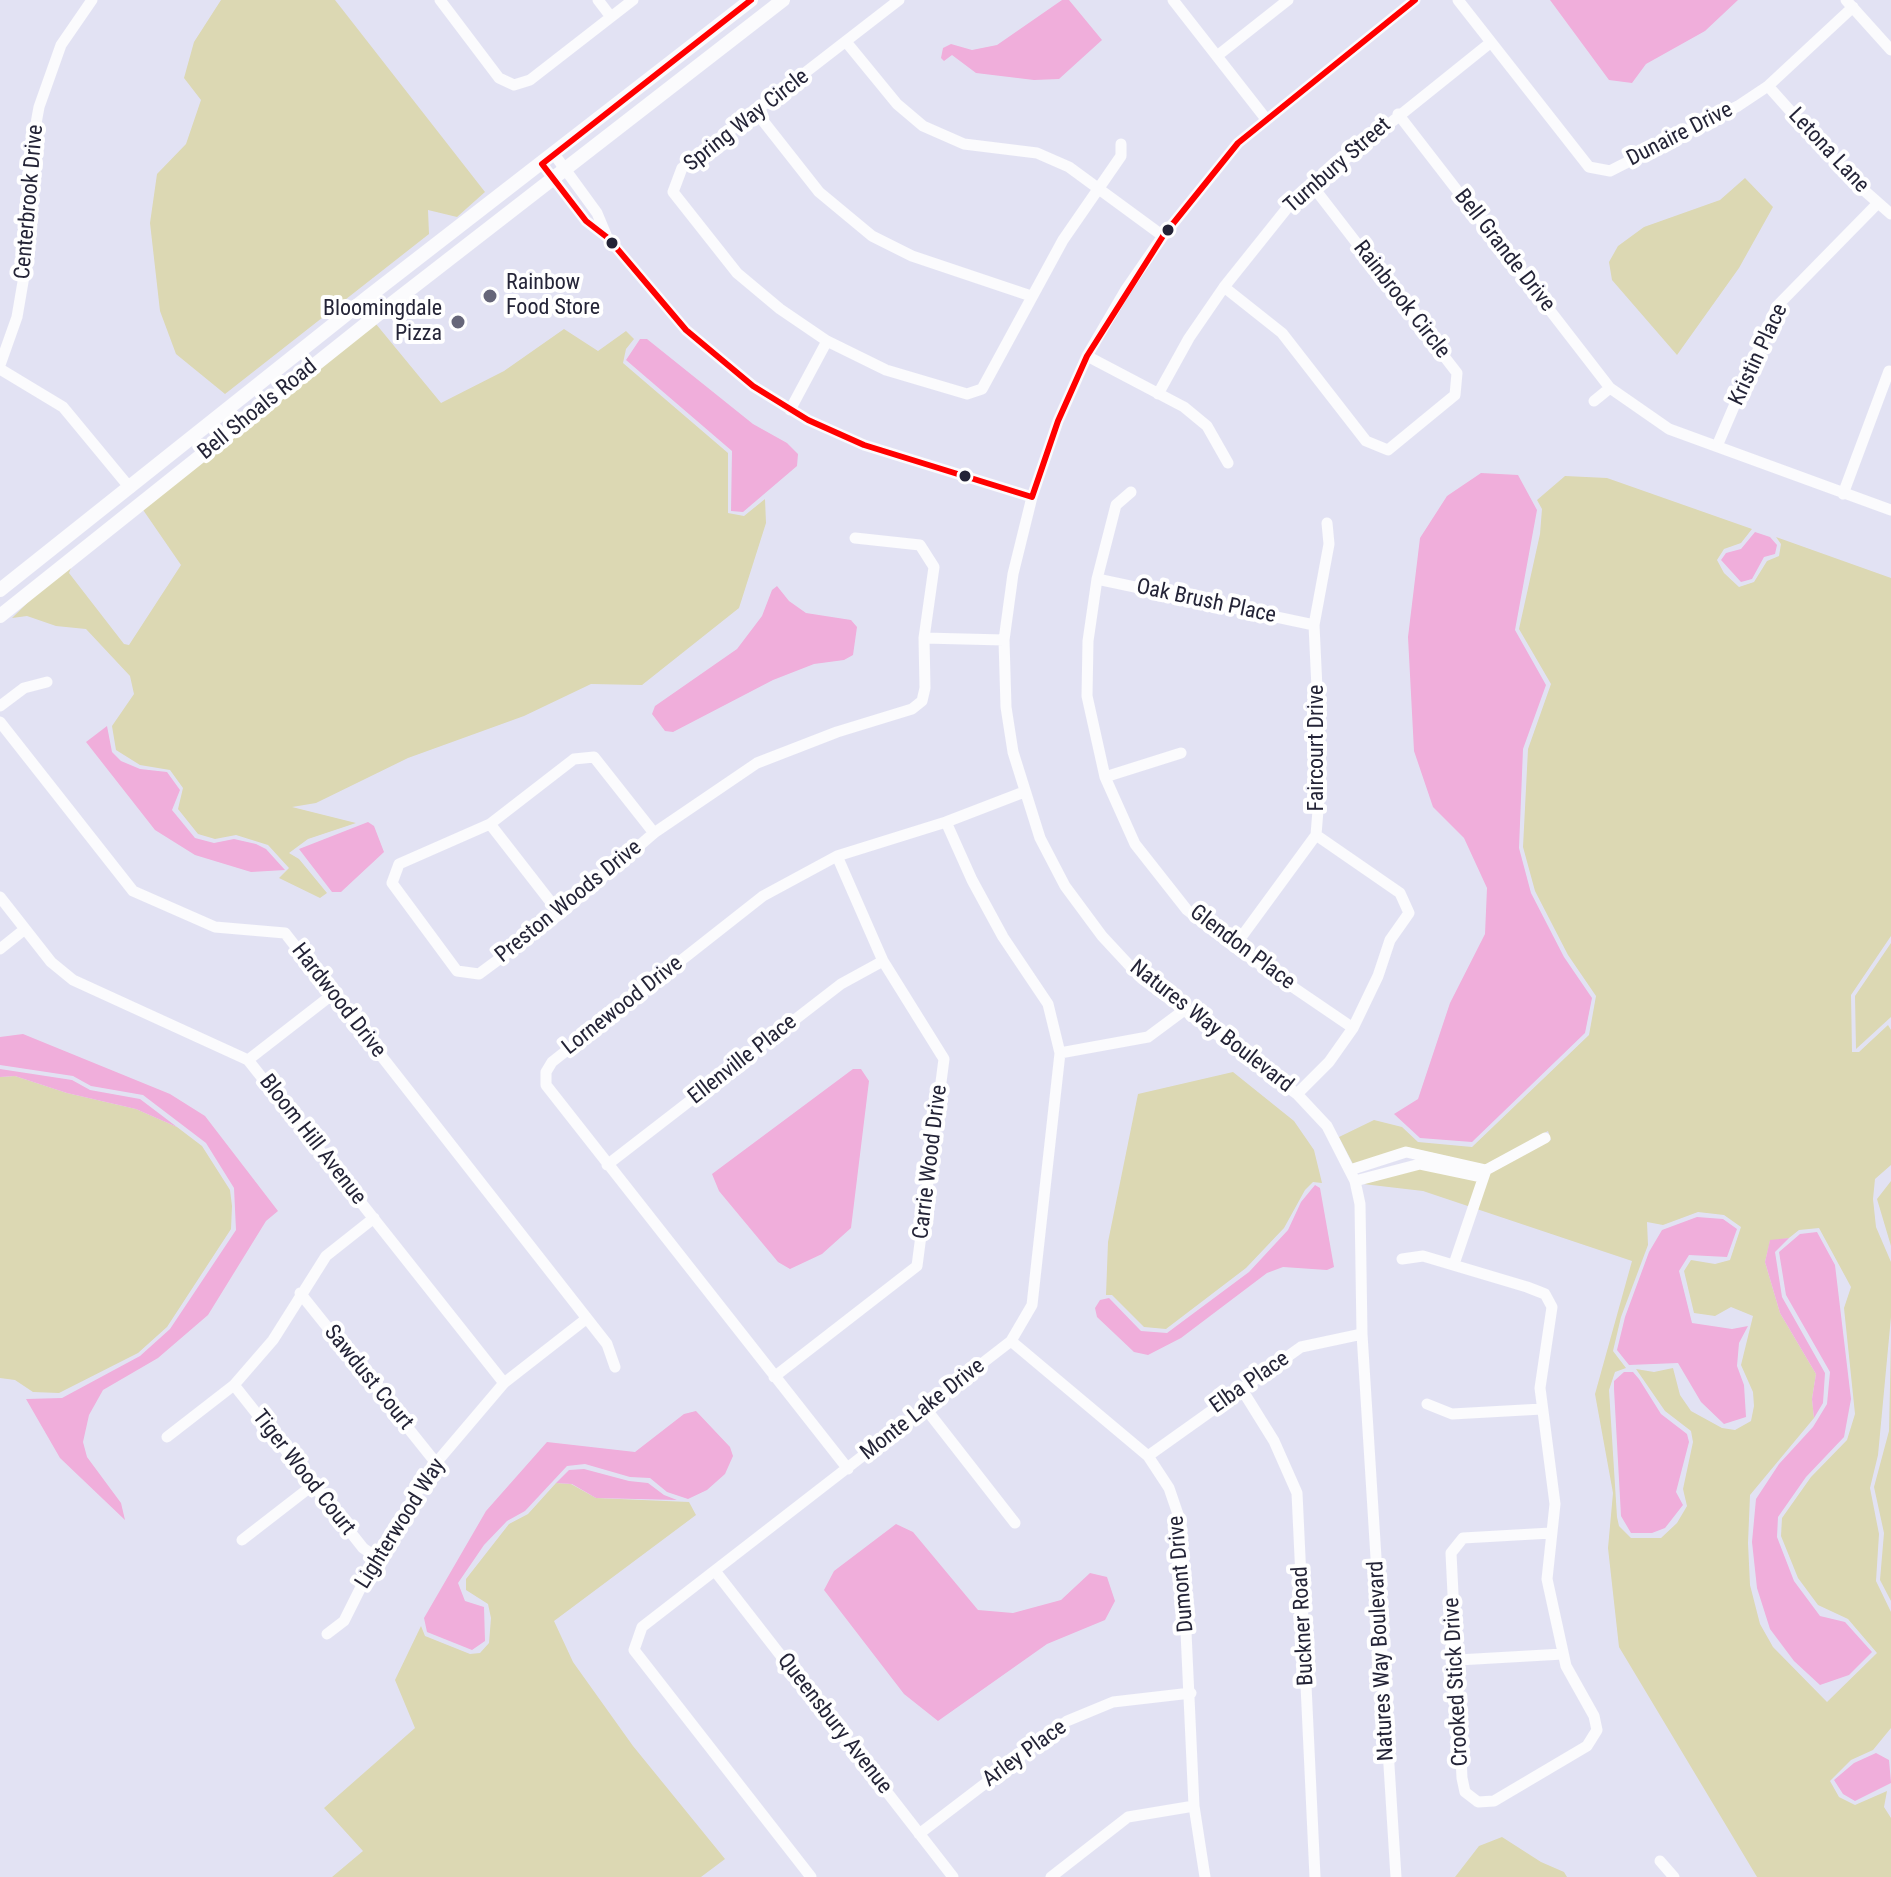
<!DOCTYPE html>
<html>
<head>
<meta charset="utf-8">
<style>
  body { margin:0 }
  canvas { display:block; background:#e2e2f3 }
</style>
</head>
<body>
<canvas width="1891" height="1877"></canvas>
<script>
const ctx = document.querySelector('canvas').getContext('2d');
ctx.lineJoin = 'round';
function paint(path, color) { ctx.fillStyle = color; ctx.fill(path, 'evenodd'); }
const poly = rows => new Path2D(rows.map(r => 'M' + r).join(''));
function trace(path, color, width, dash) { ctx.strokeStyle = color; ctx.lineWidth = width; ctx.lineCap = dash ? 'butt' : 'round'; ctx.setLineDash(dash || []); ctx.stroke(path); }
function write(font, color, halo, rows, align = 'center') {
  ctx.font = font + ' "Roboto Condensed",sans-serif'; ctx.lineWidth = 8; ctx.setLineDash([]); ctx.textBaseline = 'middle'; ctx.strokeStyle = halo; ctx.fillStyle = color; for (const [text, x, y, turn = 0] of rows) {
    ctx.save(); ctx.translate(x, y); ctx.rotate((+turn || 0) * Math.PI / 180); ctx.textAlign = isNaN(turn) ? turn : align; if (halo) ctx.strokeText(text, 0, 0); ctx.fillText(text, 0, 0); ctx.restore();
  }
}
paint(poly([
  [221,0,335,0,485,192,457,217,428,210,429,234,225,394,176,354,160,311,150,223,157,174,186,144,201,100,184,78,194,42],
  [1745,178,1773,207,1739,268,1677,355,1612,280,1609,262,1618,246,1644,227,1720,200],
  [376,324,441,403,504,371,564,329,598,351,626,331,634,339,626,349,623,363,728,453,728,513,744,516,765,499,766,523,739,608,642,685,591,684,524,716,408,758,316,803,292,807,356,823,308,839,289,853,299,859,327,893,320,898,279,878,289,868,268,845,236,835,215,839,198,834,178,809,183,788,170,770,140,765,116,750,112,726,134,694,130,676,86,629,56,626,27,616,12,618,76,555,69,573,124,644,129,645,181,565,139,504],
  [1565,476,1607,478,1752,529,1741,543,1724,549,1717,560,1724,573,1739,587,1754,582,1767,561,1779,556,1781,544,1776,537,1891,578,1891,936,1851,995,1852,1052,1859,1052,1888,1025,1891,1030,1891,1165,1875,1179,1873,1199,1876,1227,1891,1262,1891,1317,1878,1455,1870,1488,1879,1534,1876,1581,1891,1612,1891,1728,1873,1750,1851,1760,1830,1781,1839,1797,1855,1805,1887,1791,1884,1807,1891,1818,1891,1877,1757,1877,1619,1647,1608,1548,1613,1493,1595,1394,1632,1261,1423,1191,1363,1184,1419,1169,1491,1173,1551,1140,1548,1131,1485,1165,1407,1147,1353,1164,1339,1137,1374,1120,1402,1127,1418,1142,1472,1147,1589,1035,1596,996,1568,955,1535,891,1523,847,1528,749,1551,684,1519,629,1540,534,1542,509,1537,500],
  [1698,1212,1724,1215,1741,1227,1730,1260,1715,1264,1691,1260,1684,1271,1694,1313,1715,1316,1731,1307,1753,1316,1741,1365,1753,1392,1754,1406,1751,1421,1735,1430,1722,1428,1691,1411,1680,1395,1673,1368,1654,1372,1636,1369,1665,1411,1691,1431,1693,1442,1683,1489,1687,1506,1677,1523,1661,1538,1631,1538,1619,1526,1617,1517,1609,1390,1615,1372,1626,1368,1613,1351,1621,1317,1648,1245,1647,1222,1663,1225],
  [1819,1228,1851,1287,1844,1308,1855,1414,1847,1440,1811,1477,1782,1518,1781,1536,1798,1578,1818,1605,1848,1619,1877,1653,1827,1702,1773,1647,1760,1624,1750,1585,1748,1543,1750,1495,1814,1418,1812,1399,1816,1374,1780,1313,1765,1262,1770,1241,1789,1238,1799,1230],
  [1891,943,1891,1017,1856,1049,1855,996],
  [1233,1072,1294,1121,1314,1150,1322,1183,1313,1182,1305,1190,1284,1228,1246,1268,1166,1329,1144,1327,1112,1295,1106,1295,1108,1242,1138,1094],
  [15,1076,67,1093,136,1109,177,1127,202,1146,230,1190,232,1206,231,1229,167,1327,138,1353,59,1393,33,1392,15,1380,0,1378,0,1077],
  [1891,1181,1891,1246,1877,1199],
  [1891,1341,1891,1601,1880,1580,1884,1533,1874,1487,1889,1431],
  [556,1483,571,1484,596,1498,689,1502,696,1515,554,1621,573,1662,633,1746,725,1859,701,1877,332,1877,363,1851,324,1808,415,1728,395,1680,421,1626,425,1636,470,1654,480,1653,489,1643,491,1618,488,1604,466,1590,466,1579,509,1524,528,1514],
  [1502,1837,1541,1862,1564,1872,1567,1877,1455,1877,1479,1846]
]), '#dcd8b3');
paint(poly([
  [1062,0,1069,0,1102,40,1059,79,1034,80,976,73,952,55,944,61,941,58,943,48,951,44,972,50,997,45],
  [1550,0,1738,0,1705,31,1646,64,1632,83,1609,80],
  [640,339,647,339,753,424,787,443,798,454,797,466,743,512,731,511,732,451,626,360],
  [1481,473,1518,475,1537,510,1515,630,1546,685,1523,749,1519,848,1531,893,1564,957,1592,998,1585,1033,1472,1142,1420,1138,1394,1114,1418,1099,1450,1003,1485,934,1487,888,1464,838,1433,807,1414,751,1408,637,1420,538,1447,496],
  [1755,532,1770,537,1777,545,1775,554,1764,557,1752,579,1741,582,1721,560,1726,553,1741,549],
  [777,586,789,601,806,613,851,620,857,627,853,655,844,660,814,664,773,680,673,732,665,731,652,714,655,706,737,649,762,616,772,590],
  [107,726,112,752,121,761,140,769,167,772,180,790,172,810,195,838,214,843,234,839,256,844,266,849,285,870,251,872,195,855,155,830,86,742],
  [368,822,374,826,384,852,341,892,332,892,299,849],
  [23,1034,170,1094,205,1116,278,1211,266,1221,208,1315,158,1358,103,1390,89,1415,83,1442,87,1457,121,1503,125,1520,60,1458,26,1399,62,1398,140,1356,170,1329,236,1230,234,1188,206,1143,143,1095,91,1086,73,1076,0,1065,0,1037],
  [0,1069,72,1080,90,1090,140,1099,177,1127,136,1109,67,1093,15,1076,0,1077],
  [853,1069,861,1069,869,1081,851,1228,822,1254,790,1269,778,1262,719,1191,712,1174],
  [1315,1185,1320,1188,1334,1267,1327,1270,1283,1267,1267,1273,1181,1338,1148,1355,1134,1352,1097,1317,1095,1308,1100,1300,1109,1298,1141,1331,1167,1333,1249,1272,1288,1230,1301,1202],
  [1697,1217,1723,1219,1737,1229,1727,1257,1689,1255,1679,1271,1692,1323,1732,1329,1748,1326,1739,1343,1737,1366,1744,1385,1746,1417,1724,1424,1701,1402,1678,1363,1629,1365,1617,1350,1625,1317,1649,1252,1662,1230],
  [1817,1232,1835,1265,1851,1399,1844,1437,1806,1477,1778,1517,1777,1537,1794,1581,1820,1616,1845,1622,1872,1652,1849,1675,1820,1685,1794,1661,1770,1629,1757,1588,1752,1542,1756,1499,1779,1464,1813,1427,1827,1404,1830,1372,1786,1295,1779,1252,1800,1234],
  [1789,1238,1775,1252,1782,1297,1825,1373,1823,1403,1814,1418,1812,1399,1816,1374,1780,1313,1765,1262,1770,1240],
  [1624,1372,1633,1372,1639,1379,1661,1414,1687,1434,1689,1442,1676,1492,1683,1505,1665,1528,1652,1533,1631,1533,1621,1516,1614,1389,1614,1381],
  [696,1411,730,1447,733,1456,725,1474,707,1490,688,1499,667,1492,650,1478,630,1477,585,1464,567,1466,525,1511,507,1521,484,1545,458,1583,465,1601,484,1607,485,1641,472,1650,427,1632,424,1618,486,1511,547,1442,635,1452,684,1414],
  [584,1469,629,1481,648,1483,664,1495,677,1500,596,1498,572,1484,556,1483,569,1470],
  [896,1524,913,1532,978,1610,1013,1613,1061,1600,1090,1573,1107,1577,1115,1601,1105,1620,1047,1644,938,1721,904,1694,824,1590,834,1571],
  [1876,1753,1889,1760,1891,1783,1855,1801,1843,1794,1834,1780,1854,1763]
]), '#f0aedb');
trace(poly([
  [440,0,499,78,514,85,530,80,633,0],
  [598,0,611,17],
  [899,0,682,168,673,192,737,273,780,309,827,341,886,370,967,394,982,389,1063,240,1121,156,1121,144],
  [1173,0,1266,119],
  [1458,0,1589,167,1610,171,1738,106,1768,86,1853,7],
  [1846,0,1891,50],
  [847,43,897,104,923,126,964,144,1037,153,1069,167,1163,236],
  [1217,56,1288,0],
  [1768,86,1850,178,1891,214],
  [756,112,819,192,872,236,912,256,1031,296],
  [1398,114,1610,388,1669,429,1891,510],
  [554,154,597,213,607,237],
  [542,164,586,221,608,238,686,330,753,386,808,420,864,445,1032,497],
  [1224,287,1282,333,1366,441,1388,450,1455,395,1457,373,1311,184],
  [1087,356,1184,407,1207,426,1228,463],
  [0,365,17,317,24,276,29,162,39,107,61,45,92,0],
  [0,369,63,407,130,488],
  [1158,394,1189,338,1224,287,1292,202,1490,43],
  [1594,401,1610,388],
  [790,410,827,341],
  [1717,446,1777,306,1878,203],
  [1131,492,1116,505,1097,579,1088,641,1087,696,1105,777,1135,844,1187,910,1234,947,1353,1028],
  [1843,494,1889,371],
  [1097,579,1314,625],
  [924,638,1004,640],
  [0,706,24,688,47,682],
  [0,722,133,891,215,927,285,933,607,1344,615,1367],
  [1105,777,1181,753],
  [490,824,560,914],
  [654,833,594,757,574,759,490,824,399,864,392,883,457,971,479,974,560,914,654,833,757,763,837,732,912,709,922,701,925,688,924,638,934,567,920,545,855,538],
  [0,897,51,962,73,980,248,1060,504,1383],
  [1234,947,1316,835,1321,773,1314,625,1329,544,1327,523],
  [0,949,25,929],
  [1060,1053,1148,1037,1183,1011],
  [248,1060,333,994],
  [1297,1094,1329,1062,1353,1028,1378,976,1390,940,1409,913,1400,893,1316,835],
  [607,1165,841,984,883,961],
  [1350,1170,1406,1152,1486,1170],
  [1355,1181,1420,1164,1482,1177],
  [1402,1259,1423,1256,1527,1287,1545,1294,1552,1307,1540,1388,1555,1504,1547,1579,1566,1666,1594,1716,1597,1730,1587,1746,1494,1801,1478,1802,1465,1792,1462,1778,1451,1553,1463,1538,1551,1533],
  [1454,1264,1486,1170,1545,1138],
  [300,1293,436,1463],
  [1011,1341,1148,1456,1169,1488,1181,1523,1194,1806,1205,1877],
  [774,1377,917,1266,944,1059,883,961,837,856],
  [234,1385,363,1548,376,1557],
  [1241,1388,1274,1441,1297,1493,1315,1877],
  [1427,1404,1452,1414,1542,1409],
  [926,1409,1015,1523],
  [167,1437,234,1385,273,1340,326,1256,374,1218],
  [1148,1456,1301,1347,1362,1334],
  [848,1469,546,1085,546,1072,552,1062,763,896,837,856,946,822,1024,792],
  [242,1540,313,1485],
  [715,1571,953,1877],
  [327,1634,344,1621,376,1557,436,1463,504,1383,586,1319],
  [1458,1660,1563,1654],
  [919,1834,1067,1721,1113,1702,1191,1693],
  [1660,1861,1674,1877],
  [811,1877,634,1650,642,1627,1011,1341,1032,1305,1060,1053,1048,1004,1003,937,972,880,946,822],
  [1051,1877,1128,1817,1194,1806],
  [1396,1877,1362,1334,1360,1204,1355,1181,1327,1126,1297,1094,1141,978,1102,936,1065,886,1040,838,1013,752,1006,707,1004,640,1013,574,1032,497,1058,421,1087,356,1125,291,1163,236,1238,143,1415,0]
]), '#fbfbfd', 11);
trace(poly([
  [0,590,368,297,751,0],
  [0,616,381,312,783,0]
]), '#fbfbfd', 14);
trace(poly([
  [751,0,542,164,586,221,608,238,686,330,753,386,808,420,864,445,1032,497,1058,421,1087,356,1163,236,1238,143,1415,0]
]), '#f00', 6);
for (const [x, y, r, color] of [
  [1168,230,7,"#242437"],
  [612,243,7,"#242437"],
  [490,296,8,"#666679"],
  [458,322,8,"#666679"],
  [965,476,7,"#242437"]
]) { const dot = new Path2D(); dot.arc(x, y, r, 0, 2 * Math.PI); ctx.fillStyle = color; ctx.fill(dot); trace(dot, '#fff', 3); }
write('22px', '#242437', '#fff', [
  ["Spring Way Circle",747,121,-38],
  ["Dunaire Drive",1680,135,-27],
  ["Letona Lane",1828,151,47],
  ["Turnbury Street",1338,166,-41],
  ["Centerbrook Drive",30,202,-85],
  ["Bell Grande Drive",1504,251,52],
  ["Rainbrook Circle",1401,300,52],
  ["Kristin Place",1759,355,-65],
  ["Bell Shoals Road",258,410,-39],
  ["Oak Brush Place",1206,602,12],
  ["Faircourt Drive",1317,748,-90],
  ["Preston Woods Drive",569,902,-39],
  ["Glendon Place",1242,948,37],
  ["Hardwood Drive",338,1001,52],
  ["Lornewood Drive",623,1006,-38],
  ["Natures Way Boulevard",1211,1027,38],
  ["Ellenville Place",743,1060,-38],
  ["Bloom Hill Avenue",312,1140,52],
  ["Carrie Wood Drive",931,1162,-83],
  ["Sawdust Court",368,1378,51],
  ["Elba Place",1250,1383,-35],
  ["Monte Lake Drive",923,1410,-38],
  ["Tiger Wood Court",303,1473,52],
  ["Lighterwood Way",401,1524,-58],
  ["Dumont Drive",1182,1574,-95],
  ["Buckner Road",1304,1626,-93],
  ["Natures Way Boulevard",1382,1661,-93],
  ["Crooked Stick Drive",1457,1682,-93],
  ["Queensbury Avenue",834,1724,52],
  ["Arley Place",1025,1754,-36]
]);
write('22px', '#242437', '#fff', [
  ["Rainbow",506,283],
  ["Food Store",506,308],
  ["Bloomingdale",442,309,"right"],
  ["Pizza",442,334,"right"]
], 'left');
</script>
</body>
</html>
